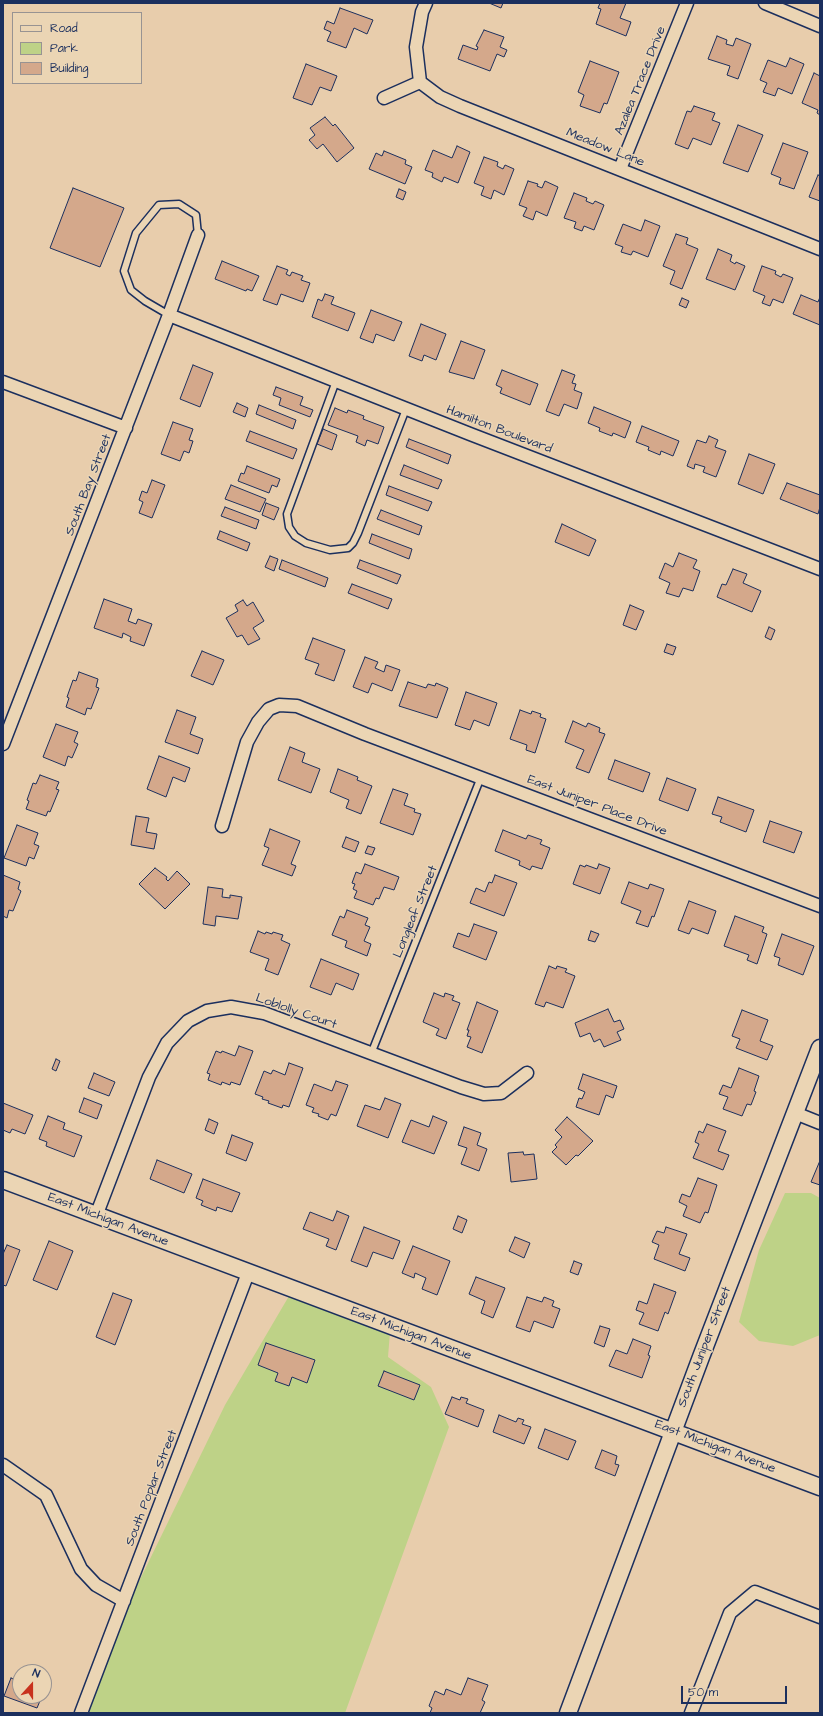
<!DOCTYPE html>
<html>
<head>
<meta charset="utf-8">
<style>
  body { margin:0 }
  #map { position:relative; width:823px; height:1716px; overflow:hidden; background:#e8cdac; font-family:"Architects Daughter",sans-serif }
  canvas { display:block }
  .frame { position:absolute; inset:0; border:4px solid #1b2f5e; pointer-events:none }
  .legend { position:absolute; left:12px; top:12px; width:130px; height:72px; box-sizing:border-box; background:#ebd5b4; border:1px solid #989392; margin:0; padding:5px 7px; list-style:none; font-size:12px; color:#1b2f5e }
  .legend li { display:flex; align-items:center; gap:8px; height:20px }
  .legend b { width:20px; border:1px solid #989392 }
  .north { position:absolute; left:12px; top:1664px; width:40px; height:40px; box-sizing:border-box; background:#ebd5b4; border:1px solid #989392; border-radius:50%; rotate:21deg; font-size:11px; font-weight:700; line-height:16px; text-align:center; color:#1b2f5e }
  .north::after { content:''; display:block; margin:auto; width:14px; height:18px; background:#c8321e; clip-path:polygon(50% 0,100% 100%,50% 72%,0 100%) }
  .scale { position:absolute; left:681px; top:1686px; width:106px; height:18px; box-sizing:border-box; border:2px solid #1b2f5e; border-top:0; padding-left:5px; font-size:12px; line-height:14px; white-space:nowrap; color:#1b2f5e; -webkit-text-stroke:3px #ebd5b4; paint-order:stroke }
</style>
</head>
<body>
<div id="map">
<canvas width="823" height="1716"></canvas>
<div class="frame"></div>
<ul class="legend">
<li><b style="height:5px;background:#ebd5b4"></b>Road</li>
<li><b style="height:11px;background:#bed287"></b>Park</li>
<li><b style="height:11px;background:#d4a88b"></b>Building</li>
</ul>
<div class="north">N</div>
<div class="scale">50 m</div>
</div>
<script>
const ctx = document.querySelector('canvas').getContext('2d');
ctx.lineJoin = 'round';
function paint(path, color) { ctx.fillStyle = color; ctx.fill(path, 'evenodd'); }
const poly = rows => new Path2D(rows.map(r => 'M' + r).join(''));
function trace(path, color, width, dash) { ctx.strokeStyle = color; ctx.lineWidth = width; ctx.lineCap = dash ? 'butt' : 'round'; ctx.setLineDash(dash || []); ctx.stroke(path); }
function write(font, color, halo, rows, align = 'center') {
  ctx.font = font + ' "Architects Daughter",sans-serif'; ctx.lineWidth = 3; ctx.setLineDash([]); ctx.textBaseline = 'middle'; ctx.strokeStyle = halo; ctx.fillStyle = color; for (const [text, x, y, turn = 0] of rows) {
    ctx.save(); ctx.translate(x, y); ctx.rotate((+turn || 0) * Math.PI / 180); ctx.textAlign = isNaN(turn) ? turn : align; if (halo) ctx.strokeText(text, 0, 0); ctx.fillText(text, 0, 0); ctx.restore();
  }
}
paint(poly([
  [785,1193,811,1193,820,1198,820,1335,793,1346,759,1341,739,1322,759,1250],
  [289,1296,390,1332,388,1357,431,1387,449,1427,345,1713,75,1713,225,1405]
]), '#bed287');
const building = poly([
  [489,3,503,3,501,8,489,3],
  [600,3,626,3,620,18,631,22,626,36,596,24,601,9,598,8,600,3],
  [340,8,373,20,367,34,354,28,346,48,327,41,331,32,324,29,327,21,334,24,340,8],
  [484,30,504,37,500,47,507,50,504,57,497,54,490,71,458,59,463,45,477,50,478,47,476,46,484,30],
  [717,36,727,40,726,44,733,46,736,38,751,44,738,79,727,75,730,66,708,59,717,36],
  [790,58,804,64,792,94,778,88,775,96,763,92,767,83,760,80,768,60,786,67,790,58],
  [590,61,619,72,607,104,604,103,600,113,580,106,584,95,578,92,590,61],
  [306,64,337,76,331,91,320,87,312,105,293,98,306,64],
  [814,73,820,76,820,115,817,113,818,110,802,103,814,73],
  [694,106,715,113,712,120,720,123,711,145,693,138,688,149,675,144,687,111,691,112,694,106],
  [325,117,333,126,335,124,354,148,337,162,323,144,317,149,309,140,315,135,310,128,325,117],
  [738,125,763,135,748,172,723,163,738,125],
  [783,143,808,152,794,189,779,184,781,178,771,174,783,143],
  [457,146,470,152,458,183,444,177,442,182,432,177,433,173,425,170,433,150,452,158,457,146],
  [384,151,406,160,405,164,412,167,405,184,369,169,376,153,382,156,384,151],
  [484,157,498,162,497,166,503,169,505,165,514,169,504,195,494,190,491,199,481,195,484,187,474,183,484,157],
  [818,175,820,176,820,201,809,197,818,175],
  [528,181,538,184,537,186,542,188,545,181,558,187,547,216,536,211,533,220,523,216,527,208,519,205,528,181],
  [73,188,124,208,100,267,50,248,73,188],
  [399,189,406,192,403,200,396,197,399,189],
  [574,193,587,198,586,201,593,204,595,201,604,205,594,230,584,226,582,231,574,228,576,222,564,218,574,193],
  [645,220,660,226,648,257,633,251,631,255,621,252,623,247,615,244,623,224,641,231,645,220],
  [676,234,688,238,686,244,698,249,682,289,670,284,675,271,663,266,676,234],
  [718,249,732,255,730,261,735,264,736,262,745,266,735,290,706,279,718,249],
  [222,261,259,276,252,291,247,289,246,291,215,279,222,261],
  [277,266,288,270,286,274,290,276,292,272,303,276,301,280,310,283,303,302,281,294,277,305,263,300,277,266],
  [762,266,776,271,775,274,781,277,783,274,793,278,783,303,773,299,770,306,762,303,765,296,753,291,762,266],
  [325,294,334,297,331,304,355,313,348,331,312,317,318,299,322,301,325,294],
  [801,295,818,302,820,297,820,325,793,314,801,295],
  [682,298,689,301,686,308,679,305,682,298],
  [371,310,402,322,394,341,376,334,373,343,360,338,371,310],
  [421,324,446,334,436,360,424,355,422,361,409,356,421,324],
  [461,341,485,350,474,379,449,372,461,341],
  [193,365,213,373,200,407,180,399,193,365],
  [502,370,538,384,530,405,500,393,502,388,496,385,502,370],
  [562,370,575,375,572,383,576,384,574,390,582,393,577,409,564,404,559,416,546,411,562,370],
  [276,387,303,397,300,405,313,410,310,417,279,405,281,398,273,395,276,387],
  [237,403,248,408,245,417,233,412,237,403],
  [259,405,296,420,293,429,256,414,259,405],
  [594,407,631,422,625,438,613,433,612,436,599,431,600,428,588,423,594,407],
  [335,408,347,413,348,410,364,416,363,419,384,427,378,444,367,440,365,446,356,442,358,436,328,425,335,408],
  [173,422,193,429,189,440,193,441,189,453,184,451,180,461,161,454,173,422],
  [642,426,679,441,673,456,661,451,660,455,648,450,649,447,636,442,642,426],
  [323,429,337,435,332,450,317,444,323,429],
  [250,431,297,449,293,459,246,441,250,431],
  [709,436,718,440,715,447,726,451,716,477,703,472,705,467,695,464,694,469,687,466,697,440,706,443,709,436],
  [409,439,451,455,448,464,406,447,409,439],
  [749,454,775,464,763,494,738,484,749,454],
  [404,465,442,480,438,489,400,475,404,465],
  [247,466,280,479,277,487,272,485,269,493,238,481,241,473,244,474,247,466],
  [152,480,165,485,152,518,139,513,143,502,139,500,142,491,147,493,152,480],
  [787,483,820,495,820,507,818,514,780,499,787,483],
  [231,485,266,499,260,512,225,499,231,485],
  [389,486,432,502,428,511,386,495,389,486],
  [266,503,279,508,274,520,262,515,266,503],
  [225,507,259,520,256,529,221,516,225,507],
  [381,510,422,526,419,535,377,519,381,510],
  [562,524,596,540,589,556,555,542,562,524],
  [220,531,250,543,247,551,217,539,220,531],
  [372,534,412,549,409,559,369,543,372,534],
  [679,553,697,560,693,568,700,571,693,591,683,588,679,597,666,593,670,583,659,578,665,563,673,567,679,553],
  [270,556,278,559,274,571,265,567,270,556],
  [282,560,328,578,325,587,279,569,282,560],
  [360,560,401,575,397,584,357,568,360,560],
  [733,569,747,574,743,583,761,591,752,612,717,597,722,584,726,585,733,569],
  [352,584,392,599,388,609,348,593,352,584],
  [104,599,132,609,128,621,136,624,138,619,152,624,144,646,130,641,131,637,123,633,122,638,94,628,104,599],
  [243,600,247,606,253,602,264,621,253,628,260,639,248,645,242,635,237,637,226,618,238,611,235,605,243,600],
  [630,605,644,611,636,630,623,625,630,605],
  [769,627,775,630,771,640,765,637,769,627],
  [313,638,345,650,334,681,315,674,319,664,305,659,313,638],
  [667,644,676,647,673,655,664,652,667,644],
  [202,651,224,660,213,685,191,676,202,651],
  [365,657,378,662,375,668,384,672,386,665,400,670,392,691,372,683,368,693,353,687,365,657],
  [79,672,98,679,96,687,99,688,91,709,87,708,85,715,66,707,69,698,67,697,73,680,76,681,79,672],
  [408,682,426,688,428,684,435,686,436,683,448,688,437,718,399,706,408,682],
  [466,692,497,703,489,726,474,720,470,730,455,725,466,692],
  [177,710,196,717,190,734,203,739,198,754,165,742,177,710],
  [520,710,531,714,532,711,541,714,540,717,546,719,535,753,526,750,527,745,510,739,520,710],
  [573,721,586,727,588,723,600,728,599,732,605,734,589,773,576,768,584,750,565,742,573,721],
  [56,724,78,732,74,742,78,744,72,758,68,756,65,766,43,757,56,724],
  [290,747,305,753,302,762,320,769,311,793,278,780,290,747],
  [159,756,190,768,185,782,173,777,166,797,147,789,159,756],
  [615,760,650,773,643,792,608,779,615,760],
  [338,769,358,777,357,780,372,786,361,814,346,808,349,800,330,792,338,769],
  [40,775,59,782,56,789,59,790,50,812,48,811,46,816,26,809,29,801,27,800,33,783,36,784,40,775],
  [667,778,696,789,688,811,659,800,667,778],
  [393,789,408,794,404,805,415,809,414,812,421,814,413,835,380,823,393,789],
  [718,797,754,810,746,832,720,822,722,817,712,814,718,797],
  [136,816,149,818,146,832,157,834,154,849,131,845,136,816],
  [770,821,802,832,794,853,763,842,770,821],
  [17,825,38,833,34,844,39,846,34,859,29,857,26,866,4,858,17,825],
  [270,829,300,841,291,864,296,866,292,876,262,865,269,848,264,846,270,829],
  [503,830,526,839,528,835,542,840,540,844,550,848,542,869,532,866,530,870,519,865,520,861,495,851,503,830],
  [346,837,359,842,355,852,342,847,346,837],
  [368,846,375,848,372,855,365,853,368,846],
  [365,864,399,877,394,890,384,887,379,899,376,898,373,905,354,898,357,891,353,889,355,884,352,883,356,872,361,874,365,864],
  [599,864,610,868,600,894,573,884,580,865,585,867,586,865,597,869,599,864],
  [155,868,167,877,166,879,168,881,177,871,190,884,165,909,139,884,155,868],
  [3,875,20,882,18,889,21,891,13,911,9,910,7,918,3,916,3,875],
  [495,875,517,883,504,916,470,903,476,888,485,892,489,882,492,883,495,875],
  [629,882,648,889,650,884,664,889,654,917,652,916,648,927,636,923,641,911,621,903,629,882],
  [208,887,223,889,222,897,230,898,230,895,242,897,238,919,216,916,215,926,203,924,208,887],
  [689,901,716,911,708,934,692,928,689,934,678,930,689,901],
  [347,910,368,918,365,925,370,927,364,941,371,944,367,956,345,947,347,941,332,935,340,916,344,918,347,910],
  [735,916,764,927,762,932,767,934,757,964,747,960,749,955,724,946,735,916],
  [474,924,497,932,486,960,453,947,458,933,469,937,474,924],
  [258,931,265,934,266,932,272,934,273,932,283,935,281,940,290,944,278,975,265,970,269,959,250,952,258,931],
  [591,931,599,934,595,942,588,940,591,931],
  [782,934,814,946,803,975,778,965,780,958,774,956,782,934],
  [321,959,359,974,353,990,336,983,331,995,310,987,321,959],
  [549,966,556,969,557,966,567,969,565,972,575,976,563,1008,546,1002,544,1007,535,1004,549,966],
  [434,993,444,997,445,993,454,996,452,1000,460,1003,446,1039,436,1035,439,1029,423,1022,434,993],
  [477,1002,498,1011,482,1053,467,1047,471,1037,467,1036,469,1030,467,1030,477,1002],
  [608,1009,614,1022,620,1020,624,1029,617,1032,621,1040,604,1047,600,1039,594,1042,590,1033,580,1037,575,1023,608,1009],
  [742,1010,768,1020,760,1041,773,1046,767,1060,736,1048,740,1039,732,1036,742,1010],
  [239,1046,253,1051,240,1085,231,1082,230,1085,222,1082,221,1085,208,1080,210,1074,207,1073,216,1051,221,1053,222,1051,235,1056,239,1046],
  [56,1059,60,1061,56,1071,52,1069,56,1059],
  [289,1063,303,1068,289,1107,283,1105,282,1108,268,1103,269,1101,262,1099,263,1097,255,1094,264,1071,271,1074,273,1070,285,1075,289,1063],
  [739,1068,759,1076,754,1091,756,1092,751,1105,747,1104,742,1116,723,1109,728,1097,719,1094,723,1085,731,1088,739,1068],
  [94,1073,115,1082,109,1096,88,1088,94,1073],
  [583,1074,617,1086,613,1098,606,1095,599,1115,576,1107,579,1098,582,1099,585,1092,578,1089,583,1074],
  [336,1081,348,1085,336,1116,331,1114,328,1120,318,1116,319,1114,312,1112,314,1108,306,1105,314,1084,332,1091,336,1081],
  [84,1098,102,1105,97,1119,79,1112,84,1098],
  [385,1098,401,1104,388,1138,357,1126,365,1105,380,1110,385,1098],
  [3,1103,33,1115,25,1134,12,1129,10,1133,3,1130,3,1103],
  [48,1116,65,1123,63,1129,82,1136,74,1157,46,1146,47,1142,39,1139,48,1116],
  [433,1116,447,1122,434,1154,402,1142,411,1120,429,1127,433,1116],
  [567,1117,593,1141,578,1156,576,1155,566,1165,552,1152,557,1147,555,1145,562,1137,555,1130,567,1117],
  [209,1119,218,1123,214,1134,205,1130,209,1119],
  [707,1124,726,1131,718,1151,729,1155,723,1170,693,1158,699,1144,695,1142,699,1131,703,1133,707,1124],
  [464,1127,481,1133,477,1145,487,1149,479,1171,461,1164,467,1148,458,1145,464,1127],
  [232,1135,253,1143,246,1161,226,1153,232,1135],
  [523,1152,524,1155,534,1154,537,1179,511,1182,508,1153,523,1152],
  [157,1160,192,1174,184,1193,150,1179,157,1160],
  [819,1163,820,1163,820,1185,811,1182,819,1163],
  [698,1178,717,1185,708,1213,705,1212,700,1223,683,1216,687,1206,679,1202,682,1194,690,1197,698,1178],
  [203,1179,240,1193,232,1212,217,1207,216,1211,201,1205,203,1201,196,1198,203,1179],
  [337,1211,349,1216,336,1250,326,1246,329,1239,303,1229,310,1212,333,1221,337,1211],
  [458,1216,467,1220,462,1233,453,1229,458,1216],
  [364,1227,400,1241,393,1259,373,1252,367,1267,351,1261,364,1227],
  [666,1227,687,1234,679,1254,690,1258,685,1271,654,1259,659,1245,652,1242,657,1231,664,1233,666,1227],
  [515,1237,530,1243,524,1258,509,1251,515,1237],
  [49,1241,73,1251,57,1290,33,1280,49,1241],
  [7,1245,20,1250,6,1286,3,1285,3,1254,7,1245],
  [413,1246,450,1261,437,1295,422,1289,426,1278,415,1273,414,1278,402,1273,413,1246],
  [574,1261,582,1264,578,1275,570,1272,574,1261],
  [476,1277,505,1288,493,1318,481,1313,485,1301,469,1294,476,1277],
  [654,1284,676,1292,668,1314,665,1312,658,1331,639,1324,644,1313,636,1310,639,1301,647,1304,654,1284],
  [113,1293,132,1300,115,1345,96,1337,113,1293],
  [527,1297,542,1302,544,1297,554,1301,552,1306,560,1309,553,1328,534,1321,530,1332,516,1327,527,1297],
  [600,1326,610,1329,604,1347,594,1343,600,1326],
  [633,1339,651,1346,648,1355,650,1356,642,1378,609,1366,616,1350,627,1354,633,1339],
  [266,1343,315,1360,307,1383,292,1377,289,1386,275,1381,278,1373,258,1365,266,1343],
  [384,1371,420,1385,414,1400,378,1386,384,1371],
  [452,1397,460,1400,461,1397,468,1399,466,1403,484,1410,478,1427,445,1414,452,1397],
  [499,1415,516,1422,518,1418,524,1420,522,1424,531,1427,524,1444,493,1432,499,1415],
  [545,1429,576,1441,568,1460,538,1448,545,1429],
  [602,1450,617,1456,615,1464,619,1465,615,1476,595,1468,602,1450],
  [11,1678,20,1682,20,1696,42,1696,37,1708,4,1696,11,1678],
  [468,1678,488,1685,482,1700,485,1702,480,1713,430,1713,432,1708,429,1706,435,1691,444,1695,446,1689,461,1695,468,1678]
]);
paint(building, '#d4a88b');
trace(building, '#1b2f5e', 1);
const lane = poly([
  [169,315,145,301,131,290,124,271,136,233,159,205,179,204,196,215,198,235],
  [336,381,287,514,289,527,295,536,306,543,330,550,348,548,353,543,358,533,406,409],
  [371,1054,481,777]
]);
const street = poly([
  [765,3,820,26],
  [420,82,416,47,422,12,426,3],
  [384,98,420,82,440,97,460,106,820,249],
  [620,169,687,3],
  [169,315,470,434,820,569],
  [3,382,126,428],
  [3,744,169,315,198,235],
  [222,826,247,742,258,722,269,709,279,705,297,706,365,734,820,906],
  [795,1113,820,1123],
  [96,1216,149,1077,167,1043,188,1021,207,1011,231,1007,264,1013,461,1087,484,1094,501,1093,527,1073],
  [3,1465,46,1495,81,1569,96,1585,124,1601],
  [81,1713,248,1273],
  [691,1713,730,1613,755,1592,820,1617]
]);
const secondary = poly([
  [3,1180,820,1487],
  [568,1713,701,1357,820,1048]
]);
trace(lane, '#1b2f5e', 9);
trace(street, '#1b2f5e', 15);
trace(secondary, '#1b2f5e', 19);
trace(lane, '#ebd5b4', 6);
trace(street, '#ebd5b4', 12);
trace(secondary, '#ebd5b4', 16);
write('13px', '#1b2f5e', '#ebd5b4', [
  ["Azalea Trace Drive",641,81,-68],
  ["Meadow Lane",605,148,22],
  ["Hamilton Boulevard",499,430,21],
  ["South Bay Street",89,485,-69],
  ["East Juniper Place Drive",597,806,21],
  ["Longleaf Street",416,912,-68],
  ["Loblolly Court",296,1012,19],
  ["East Michigan Avenue",108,1220,21],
  ["East Michigan Avenue",411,1334,21],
  ["South Juniper Street",705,1347,-69],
  ["East Michigan Avenue",715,1447,21],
  ["South Poplar Street",152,1488,-69]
]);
</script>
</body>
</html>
